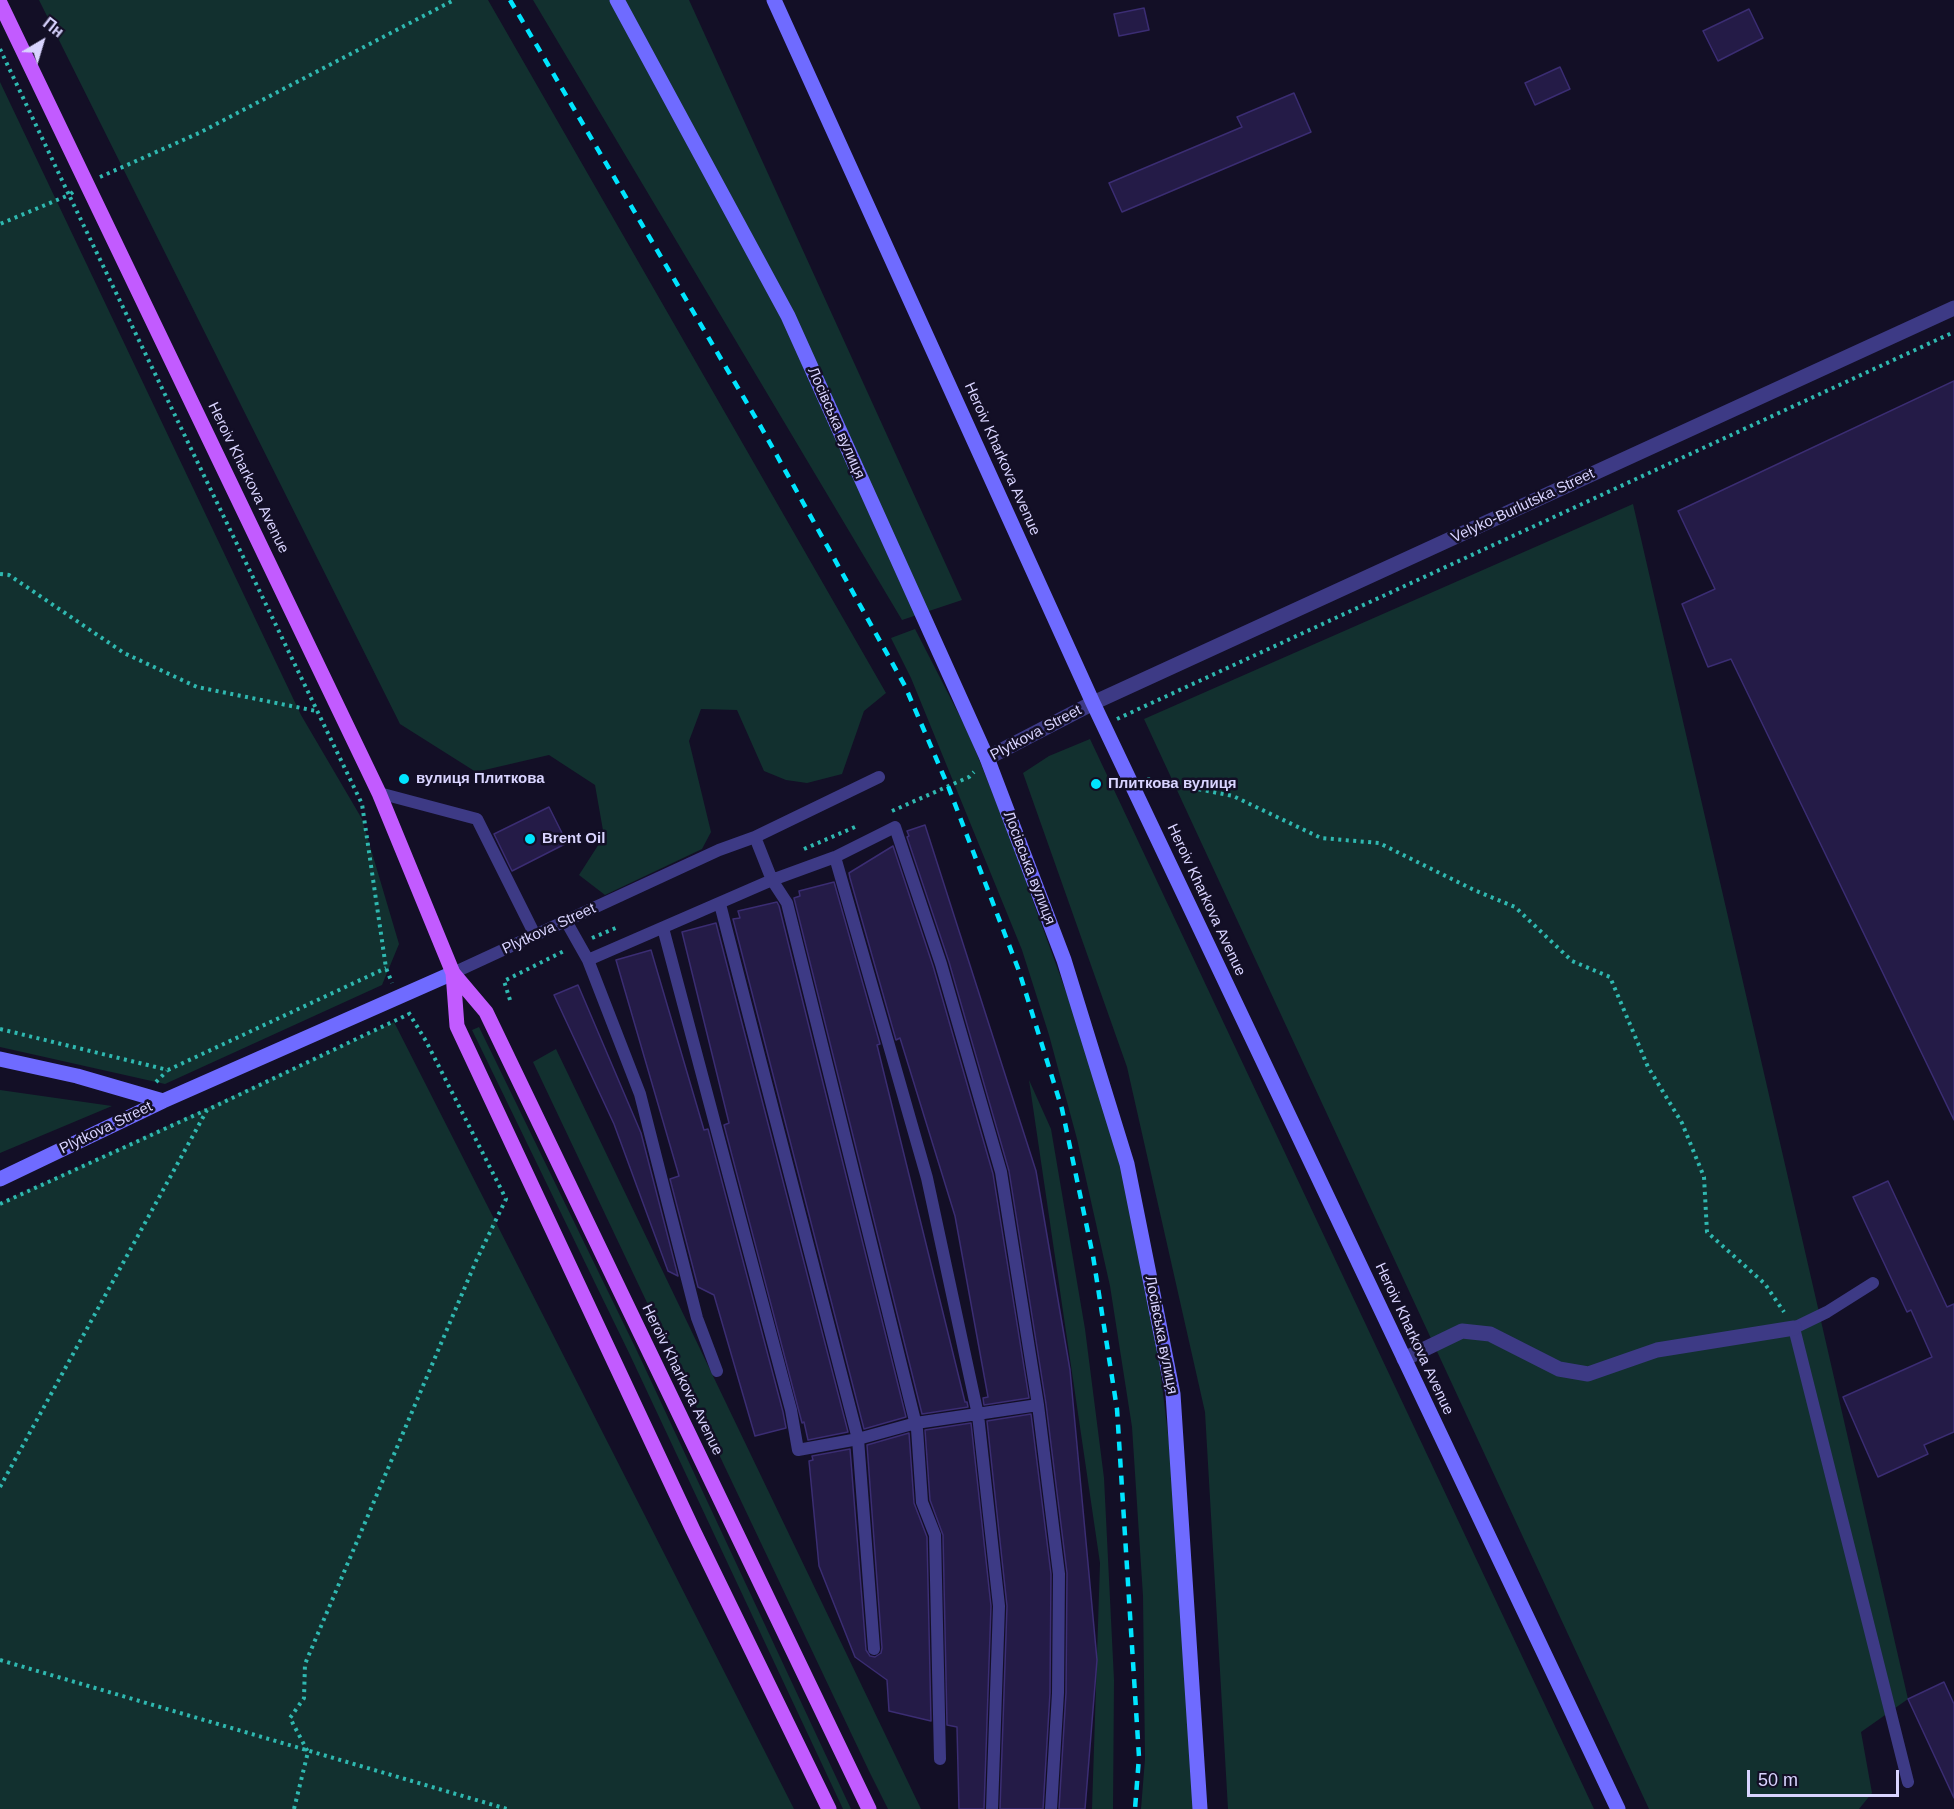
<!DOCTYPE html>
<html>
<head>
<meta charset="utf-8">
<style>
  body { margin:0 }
  #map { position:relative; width:1954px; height:1809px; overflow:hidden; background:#130f26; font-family:Helvetica,sans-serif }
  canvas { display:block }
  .north { position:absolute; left:12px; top:12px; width:60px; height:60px; -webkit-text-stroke:4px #130f26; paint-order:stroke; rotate:38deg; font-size:16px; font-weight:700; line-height:24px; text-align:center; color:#d9d4ff }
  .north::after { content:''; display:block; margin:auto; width:21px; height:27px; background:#d9d4ff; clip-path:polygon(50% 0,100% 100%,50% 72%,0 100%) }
  .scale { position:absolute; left:1747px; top:1770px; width:152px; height:27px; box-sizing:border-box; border:3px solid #d9d4ff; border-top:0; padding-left:8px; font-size:18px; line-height:21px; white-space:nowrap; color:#d9d4ff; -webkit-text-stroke:4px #130f26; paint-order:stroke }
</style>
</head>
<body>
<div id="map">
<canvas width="1954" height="1809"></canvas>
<div class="north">Пн</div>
<div class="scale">50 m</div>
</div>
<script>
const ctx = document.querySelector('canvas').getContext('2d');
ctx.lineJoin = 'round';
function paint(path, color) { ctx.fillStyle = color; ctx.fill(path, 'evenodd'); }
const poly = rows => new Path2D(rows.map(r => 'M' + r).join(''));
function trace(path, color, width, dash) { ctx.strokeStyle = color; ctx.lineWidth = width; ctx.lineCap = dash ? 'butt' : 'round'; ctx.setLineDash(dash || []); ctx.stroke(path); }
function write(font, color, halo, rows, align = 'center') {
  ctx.font = font + ' Helvetica,sans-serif'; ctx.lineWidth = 5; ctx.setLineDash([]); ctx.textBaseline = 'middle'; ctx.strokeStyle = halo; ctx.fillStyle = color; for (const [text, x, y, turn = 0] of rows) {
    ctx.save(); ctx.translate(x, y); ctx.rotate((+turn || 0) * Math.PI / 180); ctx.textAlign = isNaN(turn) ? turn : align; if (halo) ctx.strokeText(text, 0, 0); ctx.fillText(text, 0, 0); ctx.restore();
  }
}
paint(poly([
  [39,0,488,0,886,693,864,711,842,774,807,783,786,780,764,771,737,710,701,709,689,741,711,832,702,849,605,895,579,875,604,836,595,785,549,755,476,772,400,724],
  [533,0,689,0,962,600,902,620],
  [0,82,301,715,362,819,399,944,382,985,165,1084,0,1047],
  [1633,504,1908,1699,1861,1732,1872,1793,1859,1809,1649,1809,1144,719],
  [915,629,968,732,1005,824,1081,1033,1134,1200,1157,1344,1184,1566,1195,1809,1141,1809,1145,1759,1143,1596,1132,1427,1110,1286,1077,1139,1049,1035,1022,950,911,678,891,638],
  [1090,739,1594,1809,1228,1809,1205,1412,1127,1067,1023,773,1049,756],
  [394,1022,794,1809,0,1809,0,1203],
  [479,1027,637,1351,851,1809,843,1809,630,1355,472,1030],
  [556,1049,921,1809,888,1809,869,1771,533,1062],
  [1029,1080,1051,1129,1085,1329,1104,1478,1114,1680,1113,1809,1092,1809,1100,1563],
  [0,1090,112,1106,0,1153]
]), '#12302f');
const building = poly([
  [1144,8,1149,30,1119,36,1114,14,1144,8],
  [1749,9,1763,38,1718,61,1703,31,1749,9],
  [1560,67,1570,89,1535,105,1525,83,1560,67],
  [1294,93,1311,132,1122,212,1109,183,1242,127,1237,117,1294,93],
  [1954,381,1954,1120,1731,659,1708,667,1682,604,1715,589,1678,511,1954,381],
  [549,807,567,843,512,871,494,834,549,807],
  [925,825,1036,1171,1070,1370,1097,1660,1085,1809,1059,1809,1066,1693,1067,1573,1046,1404,1009,1171,949,962,907,837,909,836,907,831,925,825],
  [893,846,933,966,993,1174,1029,1398,984,1405,983,1398,988,1397,955,1216,900,1038,896,1040,850,878,849,873,893,846],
  [834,882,880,1044,877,1045,965,1402,967,1402,968,1407,922,1414,794,898,800,896,799,891,834,882],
  [777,902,779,906,906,1417,864,1429,733,919,740,918,738,911,777,902],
  [716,923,848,1432,808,1440,804,1422,802,1423,724,1125,729,1123,682,932,716,923],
  [651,950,704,1130,708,1129,783,1412,786,1428,755,1436,714,1295,698,1287,670,1179,679,1176,616,960,651,950],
  [578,985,641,1133,678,1276,668,1271,614,1124,554,995,578,985],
  [1888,1181,1947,1307,1954,1304,1954,1432,1924,1445,1928,1454,1878,1477,1843,1397,1932,1357,1911,1310,1907,1312,1853,1197,1888,1181],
  [1031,1414,1051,1574,1050,1693,1043,1809,1000,1809,1007,1606,987,1421,1031,1414],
  [971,1423,991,1606,984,1809,959,1809,957,1727,947,1725,943,1535,930,1500,925,1430,971,1423],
  [909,1433,914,1503,927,1537,931,1721,889,1711,887,1680,855,1657,819,1566,809,1461,813,1460,812,1456,850,1449,866,1650,870,1656,875,1657,881,1653,882,1648,867,1445,909,1433],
  [1944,1682,1954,1704,1954,1798,1908,1699,1944,1682]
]);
paint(building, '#241b47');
trace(building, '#3b2d73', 1.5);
trace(poly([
  [0,49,69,195,0,224],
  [100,177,199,133,454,0],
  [73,192,69,195,362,804,386,968,392,983],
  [0,574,9,575,124,653,197,687,316,711],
  [1117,719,1954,332],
  [1147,779,1233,796,1321,838,1379,843,1474,890,1515,907,1572,961,1610,977,1648,1067,1682,1123,1704,1177,1707,1232,1765,1284,1784,1312],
  [892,811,969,777,974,772],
  [804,849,855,827],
  [592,938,618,927],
  [510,1000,504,981,566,950],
  [0,1029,168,1070,386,968],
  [156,1082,167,1071],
  [0,1204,206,1110],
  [0,1487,207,1110,409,1014],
  [0,1660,507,1809],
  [294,1809,308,1752,290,1718,304,1698,305,1664,476,1261,506,1199,426,1041,407,1010]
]), '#2fb8b0', 4, [3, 4.5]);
trace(poly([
  [379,793,477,819,535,935],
  [755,837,772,880,787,903,917,1429,922,1502,935,1535,940,1759],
  [835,857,927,1178,978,1415,999,1606,992,1809],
  [720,904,858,1439,874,1649],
  [566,921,588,960,772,880,835,857,895,827,941,964,1001,1172,1038,1405,1059,1574,1058,1693,1051,1809],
  [663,928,791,1410,798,1450,858,1439,916,1423,1038,1405],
  [588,960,640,1094,697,1318,717,1371],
  [453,973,719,850,755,837,879,777],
  [1873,1283,1827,1312,1794,1328,1908,1782]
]), '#3d3a85', 12);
trace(poly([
  [987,758,1093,703,1954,308],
  [1404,1359,1462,1331,1490,1334,1559,1369,1588,1374,1657,1350,1794,1328]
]), '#3d3a85', 15);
trace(poly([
  [617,0,788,316,987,758,1064,960,1127,1164,1173,1394,1200,1809],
  [774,0,1093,703,1618,1809],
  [0,1059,77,1076,163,1101],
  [0,1179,163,1101,453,973]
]), '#6f6bff', 15);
trace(poly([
  [0,3,379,793,453,973,457,1026,693,1530,829,1809],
  [453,973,486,1012,869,1809]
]), '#c25bff', 15);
trace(poly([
  [510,0,761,427,905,686,948,786,1019,971,1062,1109,1093,1256,1117,1409,1139,1757,1135,1809]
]), '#00e5ff', 4.5, [9, 8]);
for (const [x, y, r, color] of [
  [404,779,6,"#00e5ff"],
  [1096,784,6,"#00e5ff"],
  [530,839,6,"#00e5ff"]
]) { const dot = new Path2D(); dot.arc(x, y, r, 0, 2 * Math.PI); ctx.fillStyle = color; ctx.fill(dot); trace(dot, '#130f26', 2); }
write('15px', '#d9d4ff', '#130f26', [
  ["Лосівська вулиця",836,423,66],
  ["Heroiv Kharkova Avenue",1002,459,66],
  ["Heroiv Kharkova Avenue",248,478,64],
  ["Velyko-Burlutska Street",1523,506,-25],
  ["Plytkova Street",1036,733,-28],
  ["Лосівська вулиця",1029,868,69],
  ["Heroiv Kharkova Avenue",1206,900,65],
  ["Plytkova Street",549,929,-25],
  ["Plytkova Street",106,1128,-26],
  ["Лосівська вулиця",1161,1335,79],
  ["Heroiv Kharkova Avenue",1414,1339,65],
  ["Heroiv Kharkova Avenue",682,1380,64]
]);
write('bold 15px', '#d9d4ff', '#130f26', [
  ["вулиця Плиткова",416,779],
  ["Плиткова вулиця",1108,784],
  ["Brent Oil",542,839]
], 'left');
</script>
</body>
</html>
